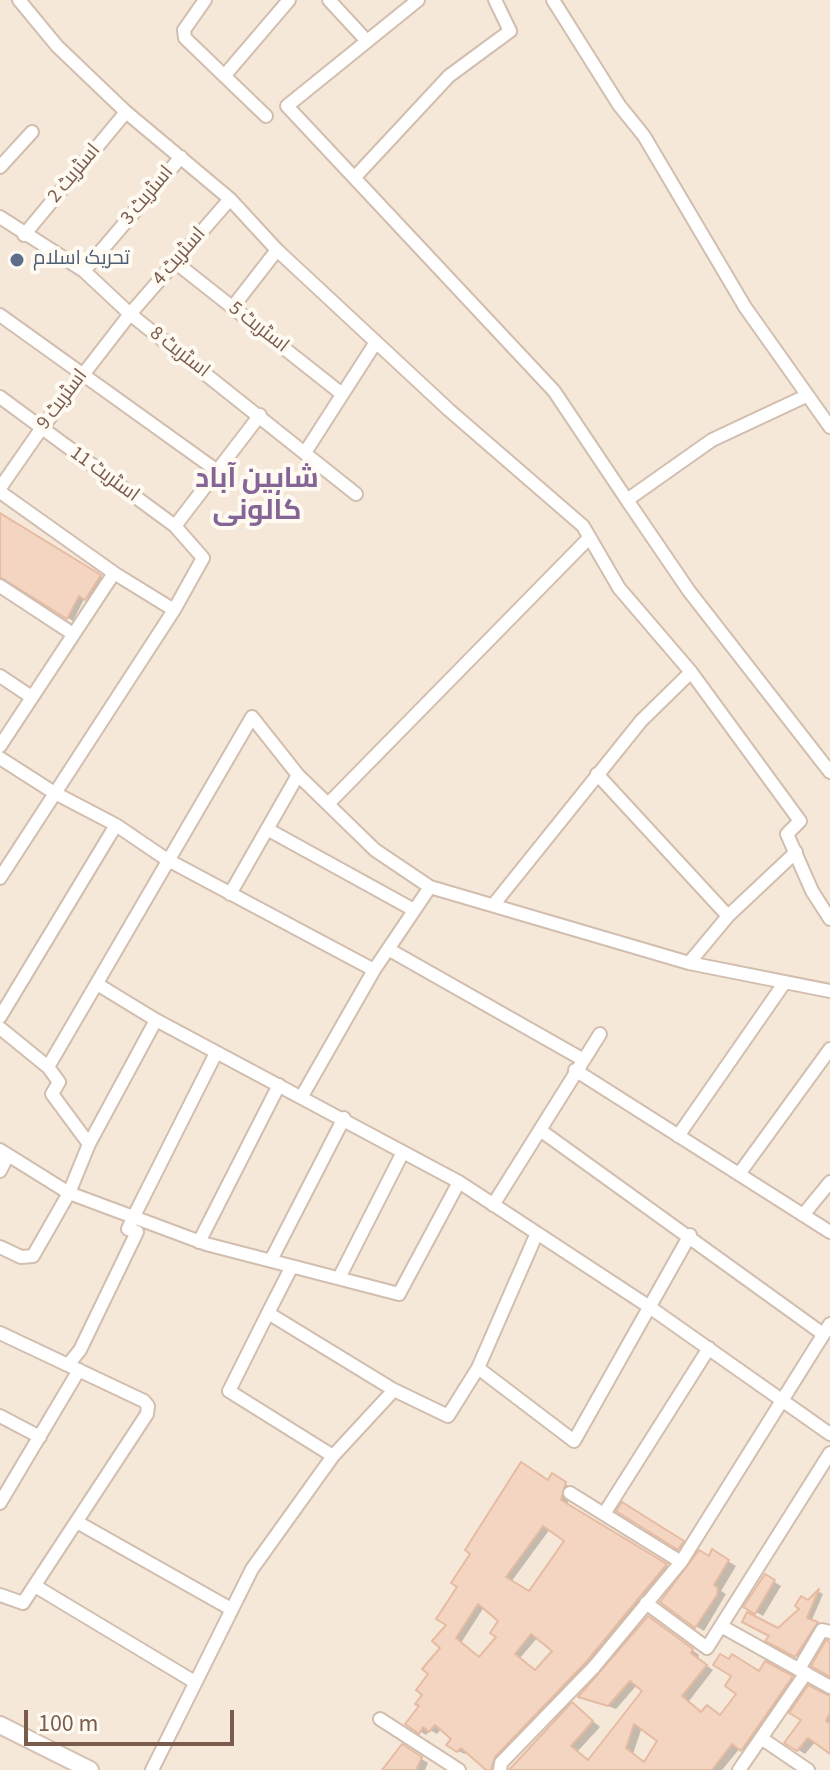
<!DOCTYPE html>
<html>
<head>
<meta charset="utf-8">
<style>
  body { margin:0 }
  #map { position:relative; width:830px; height:1770px; overflow:hidden; background:#fdf6eb; font-family:"Source Sans 3",sans-serif }
  canvas { display:block }
  .scale { position:absolute; left:24px; top:1710px; width:210px; height:36px; box-sizing:border-box; border:4px solid #7a5c4c; border-top:0; padding-left:10px; font-size:24px; line-height:28px; white-space:nowrap; color:#7a5c4c; -webkit-text-stroke:6px #fffaf2; paint-order:stroke }
</style>
</head>
<body>
<div id="map">
<canvas width="830" height="1770"></canvas>
<div class="scale">100 m</div>
</div>
<script>
const ctx = document.querySelector('canvas').getContext('2d');
ctx.lineJoin = 'round';
function paint(path, color) { ctx.fillStyle = color; ctx.fill(path, 'evenodd'); }
const poly = rows => new Path2D(rows.map(r => 'M' + r).join(''));
function trace(path, color, width, dash) { ctx.strokeStyle = color; ctx.lineWidth = width; ctx.lineCap = dash ? 'butt' : 'round'; ctx.setLineDash(dash || []); ctx.stroke(path); }
function write(font, color, halo, rows, align = 'center') {
  ctx.font = font + ' "Source Sans 3",Cairo,sans-serif'; ctx.lineWidth = 8; ctx.setLineDash([]); ctx.textBaseline = 'middle'; ctx.strokeStyle = halo; ctx.fillStyle = color; for (const [text, x, y, turn = 0] of rows) {
    ctx.save(); ctx.translate(x, y); ctx.rotate((+turn || 0) * Math.PI / 180); ctx.textAlign = isNaN(turn) ? turn : align; if (halo) ctx.strokeText(text, 0, 0); ctx.fillText(text, 0, 0); ctx.restore();
  }
}
paint(poly([
  [0,0,830,0,830,1770,0,1770]
]), '#f5e8d9');
paint(poly([
  [0,515,105,579,93,600,85,597,73,621,12,580,0,578],
  [552,1476,572,1488,567,1506,672,1569,496,1770,490,1770,468,1751,465,1754,458,1751,454,1738,442,1728,437,1734,430,1730,426,1735,408,1724,422,1706,443,1648],
  [550,1529,567,1540,529,1594,511,1582],
  [484,1607,501,1621,499,1637,480,1659,461,1643],
  [538,1637,555,1650,537,1672,520,1658],
  [713,1552,736,1566,721,1591,726,1594,704,1631,696,1626],
  [766,1577,781,1586,763,1616,746,1606],
  [819,1592,823,1594,811,1622,822,1627,802,1659,768,1640],
  [656,1623,699,1655,698,1659,713,1670,689,1701,703,1713,721,1716,766,1664,799,1682,750,1754,740,1748,722,1770,511,1770,573,1705,600,1727,577,1752,589,1762,645,1691,637,1685,616,1709,581,1696],
  [642,1727,659,1741,645,1764,633,1754],
  [830,1698,830,1751,816,1741,805,1754,787,1743],
  [403,1747,428,1763,425,1770,384,1770]
]), '#0003');
const building = poly([
  [0,513,101,575,85,600,79,596,67,619,0,577,0,513],
  [521,1462,548,1480,552,1473,566,1482,561,1500,667,1564,587,1661,495,1757,491,1770,486,1770,461,1748,457,1752,446,1745,451,1739,435,1725,429,1732,423,1727,419,1734,405,1724,419,1706,415,1704,422,1695,416,1690,428,1674,422,1669,440,1648,432,1641,446,1625,436,1619,457,1587,451,1583,470,1554,465,1550,521,1462],
  [543,1526,564,1541,529,1591,506,1577,543,1526],
  [478,1604,498,1621,490,1633,496,1637,479,1657,456,1638,478,1604],
  [531,1634,552,1651,535,1670,515,1654,531,1634],
  [622,1502,684,1541,678,1550,616,1511,622,1502],
  [712,1549,729,1560,714,1585,718,1588,717,1595,695,1628,660,1602,699,1550,709,1556,712,1549],
  [765,1574,775,1580,755,1614,743,1607,765,1574],
  [819,1589,807,1618,818,1622,795,1657,765,1641,769,1636,742,1622,747,1612,778,1628,799,1609,795,1606,801,1596,808,1600,819,1589],
  [648,1616,693,1649,691,1653,707,1665,682,1696,701,1712,707,1705,720,1715,736,1694,725,1686,731,1676,713,1665,720,1654,729,1659,732,1654,759,1671,765,1661,793,1676,741,1751,732,1744,712,1770,509,1770,572,1702,593,1721,571,1746,588,1760,642,1691,630,1681,608,1706,578,1697,648,1616],
  [634,1724,657,1741,644,1762,626,1748,634,1724],
  [826,1640,830,1642,830,1677,811,1666,826,1640],
  [808,1685,830,1696,830,1713,826,1721,830,1724,830,1754,808,1738,797,1751,784,1743,801,1720,789,1713,808,1685],
  [402,1744,422,1757,416,1770,382,1770,402,1744]
]);
paint(building, '#f3d5c2');
trace(building, '#e6bba2', 2);
const street = poly([
  [19,0,57,46,126,112,230,199,277,250,449,410,583,526,619,588,691,672],
  [205,0,184,30,185,38,266,116],
  [329,0,366,40],
  [418,0,287,106,554,391,627,500],
  [553,0,619,105,644,136,745,307,830,427],
  [225,75,289,0],
  [0,167,32,132],
  [355,177,449,76,510,31,495,0],
  [0,217,84,271,130,314,356,494],
  [24,235,126,112],
  [175,262,342,394],
  [84,271,181,157],
  [232,308,277,250],
  [0,315,216,470],
  [806,396,712,440,627,500,689,591,830,772],
  [0,397,175,526,203,558,174,610,0,878],
  [306,451,376,342],
  [0,488,41,429,130,314,230,199],
  [0,492,114,573,174,610],
  [175,526,260,415],
  [0,586,73,634],
  [0,676,30,696],
  [0,746,114,573],
  [0,758,53,792,116,825,166,859,374,970,302,1096],
  [597,774,728,916],
  [328,804,589,538],
  [267,829,414,910],
  [230,894,298,775],
  [494,904,641,721,691,672,800,821,787,834,812,891,830,919],
  [388,949,582,1059],
  [689,963,728,916,796,852],
  [374,970,430,887],
  [97,984,156,1020,459,1182,648,1306,830,1434],
  [0,1017,116,825],
  [0,1028,48,1067,59,1082,52,1094,89,1144,69,1193,33,1256,21,1257,0,1247],
  [48,1067,252,717,298,775,375,850,430,887,689,963,830,991],
  [575,1070,830,1232],
  [540,1130,823,1334],
  [678,1136,785,982],
  [89,1144,156,1020],
  [0,1150,69,1193,206,1244,399,1294,459,1182],
  [0,1171,8,1155],
  [739,1174,830,1049],
  [493,1205,600,1034],
  [803,1215,830,1182],
  [199,1242,279,1085],
  [271,1260,344,1118],
  [340,1276,403,1152],
  [268,1313,291,1268],
  [0,1333,144,1401,148,1406,147,1414,23,1603,0,1595],
  [68,1365,80,1350,137,1232,128,1229,134,1216,216,1053],
  [478,1368,574,1441,690,1235],
  [0,1416,40,1437],
  [333,1456,229,1391,268,1313,394,1390],
  [570,1493,681,1562],
  [0,1503,79,1370],
  [604,1514,709,1348],
  [77,1522,231,1609],
  [35,1586,193,1681],
  [646,1603,707,1648,830,1453],
  [721,1626,830,1687],
  [799,1669,822,1630,830,1632],
  [380,1719,459,1770],
  [761,1738,808,1770],
  [152,1770,252,1569,333,1456,394,1390,448,1416,478,1368,537,1233],
  [500,1770,501,1763,594,1667,681,1562,830,1324],
  [739,1770,806,1673]
]);
const secondary = poly([
  [0,1725,90,1770]
]);
trace(street, '#d1beaf', 16);
trace(secondary, '#d6c0af', 20);
trace(street, '#fff', 12);
trace(secondary, '#fff', 16);
for (const [x, y, r, color] of [
  [17,260,8,"#5c6f8a"]
]) { const dot = new Path2D(); dot.arc(x, y, r, 0, 2 * Math.PI); ctx.fillStyle = color; ctx.fill(dot); trace(dot, '#fffaf2', 3); }
write('20px', '#7a5c4c', '#fffaf2', [
  ["اسٹریٹ 2",75,174,-50],
  ["اسٹریٹ 3",148,196,-50],
  ["اسٹریٹ 4",180,257,-49],
  ["اسٹریٹ 5",258,328,38],
  ["اسٹریٹ 8",179,353,38],
  ["اسٹریٹ 9",63,400,-53],
  ["اسٹریٹ 11",104,475,36]
]);
write('20px', '#4e5e75', '#fffaf2', [
  ["تحریک اسلام",33,260]
], 'left');
write('bold 28px', '#846595', '#fffaf2', [
  ["شاہین آباد",257,481],
  ["کالونی",257,513]
]);
</script>
</body>
</html>
